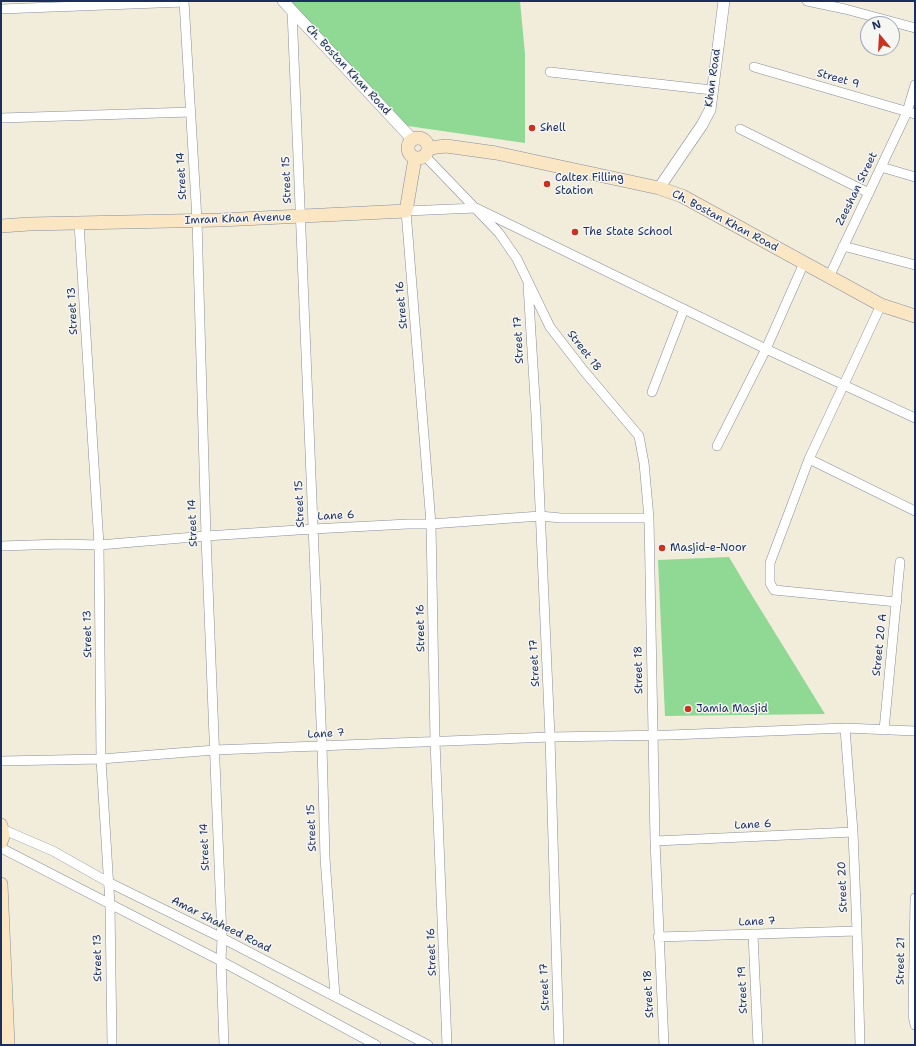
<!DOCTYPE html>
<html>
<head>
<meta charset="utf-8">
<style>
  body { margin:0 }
  #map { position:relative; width:916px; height:1046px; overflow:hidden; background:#f2ecda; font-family:"Shantell Sans",sans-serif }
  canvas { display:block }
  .frame { position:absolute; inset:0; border:2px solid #1b2f5e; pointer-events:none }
  .north { position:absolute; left:860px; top:16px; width:40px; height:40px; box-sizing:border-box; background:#f6f6f2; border:1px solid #9ea6b7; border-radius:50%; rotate:342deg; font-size:11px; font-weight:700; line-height:16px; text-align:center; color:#1b2f5e }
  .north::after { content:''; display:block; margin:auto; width:14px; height:18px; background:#c8321e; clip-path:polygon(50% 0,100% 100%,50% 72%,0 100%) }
</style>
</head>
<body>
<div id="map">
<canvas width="916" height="1046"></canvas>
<div class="frame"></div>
<div class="north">N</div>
</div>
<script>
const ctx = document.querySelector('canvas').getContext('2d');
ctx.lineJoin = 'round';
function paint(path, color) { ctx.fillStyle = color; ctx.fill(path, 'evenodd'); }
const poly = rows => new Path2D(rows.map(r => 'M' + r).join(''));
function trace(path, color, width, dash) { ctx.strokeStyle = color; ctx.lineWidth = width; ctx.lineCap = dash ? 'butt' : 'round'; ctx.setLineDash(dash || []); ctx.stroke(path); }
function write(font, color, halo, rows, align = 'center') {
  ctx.font = font + ' "Shantell Sans",sans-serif'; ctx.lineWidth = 3; ctx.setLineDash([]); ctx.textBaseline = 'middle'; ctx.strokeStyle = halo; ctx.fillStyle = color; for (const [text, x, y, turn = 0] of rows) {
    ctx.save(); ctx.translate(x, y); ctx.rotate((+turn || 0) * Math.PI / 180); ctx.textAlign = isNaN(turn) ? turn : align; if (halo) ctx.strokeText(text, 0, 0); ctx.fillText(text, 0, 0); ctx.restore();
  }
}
paint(poly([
  [283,1,520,1,525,54,525,143,408,126,382,107],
  [729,557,748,589,825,714,665,716,658,560]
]), '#8fd995');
const minor = poly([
  [184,1,197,220,206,536,222,938,221,961,224,1045],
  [807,1,845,9,915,28],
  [1,9,184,2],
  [292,10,322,746,325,858,335,996],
  [754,67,915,114],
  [550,72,712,90],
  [1,118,191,112],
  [740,129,869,193],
  [425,156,499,233,517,259,550,327,584,371,639,436,644,463,649,518,655,841,664,1045],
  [881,167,915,177],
  [79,223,99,545,101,759,110,905,112,1045],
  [843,246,915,265],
  [829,277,907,112,915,85],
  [528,285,536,415,550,737,559,1045],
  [881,305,809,459,770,563,770,583,774,590,897,602],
  [652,392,684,309],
  [717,446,766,349,804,263],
  [809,459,915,511],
  [1,546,62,544,99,545,206,536,313,529,408,524,431,524,540,516,561,518,649,518],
  [845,728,853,832,857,931,860,1045],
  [884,730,900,562],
  [1,761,101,759,215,750,550,737,670,735,845,728,915,731],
  [2,829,53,851,108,882,222,938,428,1045],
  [655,841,853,832],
  [1,848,221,961,376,1045],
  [915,898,913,1015,915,1025],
  [753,934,758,1045],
  [658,937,857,931],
  [447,1045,435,741,431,524,406,211,476,208,766,349,915,418]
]);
const tertiary = poly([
  [283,1,413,140],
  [659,188,702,125,710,110,724,1]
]);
const secondary = poly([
  '408 148a10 10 0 1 1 20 0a10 10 0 1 1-20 0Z',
  [429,148,446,146,496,153,659,188,682,196,881,305,915,316],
  [1,226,29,224,220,220,406,211,415,158],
  [1,825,3,836,1,842],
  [1,884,8,1045]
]);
trace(minor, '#868e9c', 10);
trace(tertiary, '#868e9c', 12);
trace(secondary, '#868e9c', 14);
trace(minor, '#fff', 9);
trace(tertiary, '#fff', 11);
trace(secondary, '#fbe6c4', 13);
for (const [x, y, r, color] of [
  [532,128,4,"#c8321e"],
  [547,184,4,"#c8321e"],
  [575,232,4,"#c8321e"],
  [662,548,4,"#c8321e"],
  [688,709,4,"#c8321e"]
]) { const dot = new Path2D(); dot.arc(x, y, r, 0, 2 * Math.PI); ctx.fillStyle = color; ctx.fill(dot); trace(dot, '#f6f6f2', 1.5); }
write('11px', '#1b2f5e', '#f6f6f2', [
  ["Ch. Bostan Khan Road",348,70,47],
  ["Khan Road",713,78,-82],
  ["Street 9",838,79,16],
  ["Street 14",182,176,-93],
  ["Street 15",287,180,-92],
  ["Zeeshan Street",857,189,-64],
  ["Imran Khan Avenue",238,219,-2],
  ["Ch. Bostan Khan Road",725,221,28],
  ["Street 16",402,305,-95],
  ["Street 13",73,311,-93],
  ["Street 17",519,340,-93],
  ["Street 18",584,351,52],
  ["Street 15",300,504,-92],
  ["Lane 6",336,516,-3],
  ["Street 14",193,523,-92],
  ["Street 16",421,628,-91],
  ["Street 13",88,634,-91],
  ["Street 20 A",880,645,-84],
  ["Street 17",535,663,-93],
  ["Street 18",639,670,-91],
  ["Lane 7",326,734,-3],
  ["Lane 6",753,825,-3],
  ["Street 15",312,828,-92],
  ["Street 14",205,847,-92],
  ["Street 20",843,887,-92],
  ["Lane 7",757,922,-2],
  ["Amar Shaheed Road",221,925,27],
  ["Street 16",432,952,-92],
  ["Street 13",98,958,-91],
  ["Street 21",901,961,-89],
  ["Street 17",545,987,-92],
  ["Street 19",743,990,-92],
  ["Street 18",649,994,-93]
]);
write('11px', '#1b2f5e', '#f6f6f2', [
  ["Shell",540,128],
  ["Caltex Filling",555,178],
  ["Station",555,191],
  ["The State School",583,232],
  ["Masjid-e-Noor",670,548],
  ["Jamia Masjid",696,709]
], 'left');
</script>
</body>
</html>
